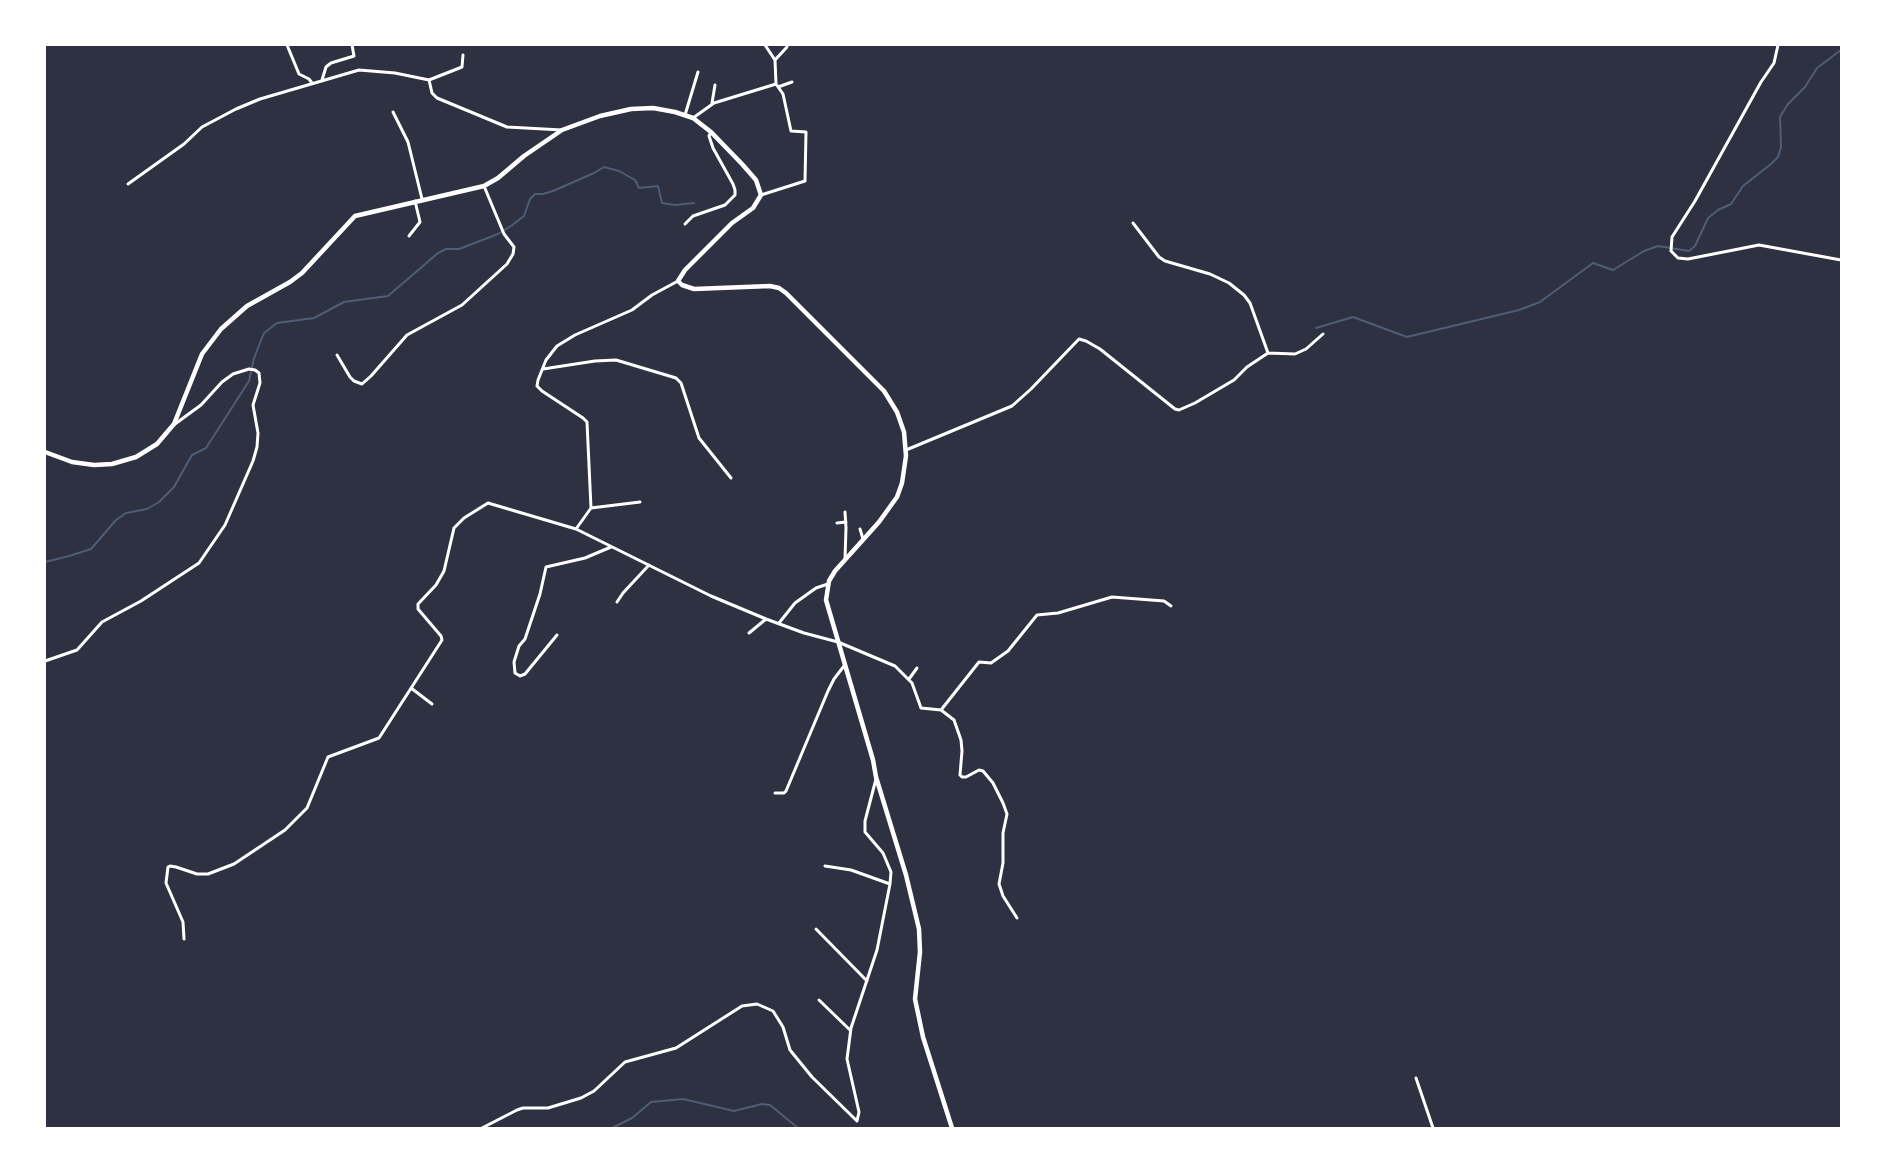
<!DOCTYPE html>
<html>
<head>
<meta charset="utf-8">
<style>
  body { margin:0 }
  #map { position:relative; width:1886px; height:1173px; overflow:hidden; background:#2d3142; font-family:"Source Serif 4",serif }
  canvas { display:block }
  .frame { position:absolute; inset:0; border:46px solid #fff; pointer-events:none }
</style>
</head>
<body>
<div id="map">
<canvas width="1886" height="1173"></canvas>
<div class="frame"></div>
</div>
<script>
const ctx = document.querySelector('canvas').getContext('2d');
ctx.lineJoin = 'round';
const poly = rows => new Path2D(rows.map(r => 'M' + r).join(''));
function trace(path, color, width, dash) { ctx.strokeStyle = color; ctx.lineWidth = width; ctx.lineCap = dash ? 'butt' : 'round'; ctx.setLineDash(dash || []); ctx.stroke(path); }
trace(poly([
  [1316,328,1353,317,1407,337,1519,310,1540,302,1593,263,1613,270,1644,251,1658,246,1689,251,1695,246,1708,218,1718,210,1731,204,1743,186,1771,164,1778,157,1781,147,1780,117,1788,104,1805,87,1817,68,1841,50],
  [45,562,69,556,91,549,116,520,126,513,147,509,159,502,174,487,192,455,206,448,249,381,254,358,264,333,277,323,314,318,344,302,388,296,438,253,446,249,459,249,498,234,511,226,524,216,530,199,535,194,543,194,553,191,594,173,604,167,619,171,635,180,639,188,658,186,662,203,675,205,694,203],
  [612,1128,632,1118,651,1102,683,1099,734,1111,762,1104,770,1105,798,1128]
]), '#4f5d75', 2);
trace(poly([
  [287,45,299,74,309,79,312,83],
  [1778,45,1774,63,1761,82,1695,201,1672,237,1671,251,1678,258,1688,259,1759,245,1841,260],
  [775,60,787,47],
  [322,80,326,67,331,63,354,56,352,45],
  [429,80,462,67,463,55],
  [778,87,792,82],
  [712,103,715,85],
  [393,112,408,142,422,199],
  [685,115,698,72],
  [693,118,714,103,776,84,775,60,765,45],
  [128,184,184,144,202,127,236,109,260,99,359,70,395,73,429,80,432,93,437,98,507,127,562,130],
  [761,195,805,181,806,132,791,131,783,94,776,84],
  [1133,223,1159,257,1165,261,1210,274,1229,283,1244,295,1250,303,1268,353],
  [685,224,693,216,725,205,735,195,735,190,733,184,713,148,709,136,711,132],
  [409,236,420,222,415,201],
  [337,355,350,377,354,381,362,384,371,376,407,335,462,305,507,264,513,254,514,247,504,234,484,186],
  [543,369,595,361,616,360,676,378,681,383,699,438,731,478],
  [906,450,1012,406,1031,389,1079,339,1086,341,1100,349,1175,409,1179,410,1195,403,1234,380,1247,367,1268,353,1295,354,1306,349,1323,334],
  [591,508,640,502],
  [837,523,846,522],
  [576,529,591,508,587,422,583,418,542,391,537,386,538,380,546,360,557,346,575,335,632,310,652,295,678,281],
  [860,529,863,539],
  [845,559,846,528,845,512],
  [617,602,623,593,649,565],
  [779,623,795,603,816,588,828,584],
  [749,633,766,619],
  [557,635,525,674,520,676,515,673,514,662,519,646,525,639,540,594,546,567,585,558,611,547],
  [45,661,77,650,102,622,141,601,199,563,225,525,253,461,257,447,258,433,253,405,260,383,259,373,255,370,249,369,233,374,222,382,201,405,175,424],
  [909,679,917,668],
  [411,688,432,704],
  [941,710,979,662,991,663,1008,651,1037,615,1058,613,1112,597,1164,601,1171,606],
  [775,793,784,793,786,791,828,691,834,679,844,666],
  [825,866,851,870,890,884],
  [816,929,867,981],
  [184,939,183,922,166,883,168,867,170,866,176,867,197,874,208,874,234,864,285,830,307,808,328,757,379,738,442,640,441,636,418,609,418,604,436,585,444,571,454,528,464,518,488,503,576,529,711,596,766,619,804,633,838,642,895,666,912,683,921,708,941,710,954,720,961,740,962,751,960,775,962,777,966,777,979,770,983,771,993,783,1003,803,1007,814,1003,833,1003,863,999,884,1003,896,1017,918],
  [819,1000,850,1030],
  [1416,1078,1433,1128],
  [482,1128,517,1110,523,1108,548,1108,581,1098,594,1091,625,1062,676,1048,742,1006,757,1004,773,1011,783,1027,790,1050,812,1077,857,1121,859,1112,847,1059,851,1028,877,950,890,884,891,872,883,853,865,832,865,821,876,779]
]), '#fff', 3);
trace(poly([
  [45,452,72,462,94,465,112,464,136,457,157,444,174,424,202,354,221,329,247,306,290,282,302,273,355,216,484,186,498,178,524,156,562,130,600,116,631,109,653,108,675,112,693,118,711,132,742,164,756,180,761,195,753,208,732,223,685,270,678,281,682,285,694,289,770,286,779,288,786,293,884,391,897,412,904,432,906,456,902,483,897,497,879,522,835,571,829,581,826,600,873,760,876,777,906,875,919,929,920,952,915,999,923,1037,952,1128]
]), '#fff', 4.5);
</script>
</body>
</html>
